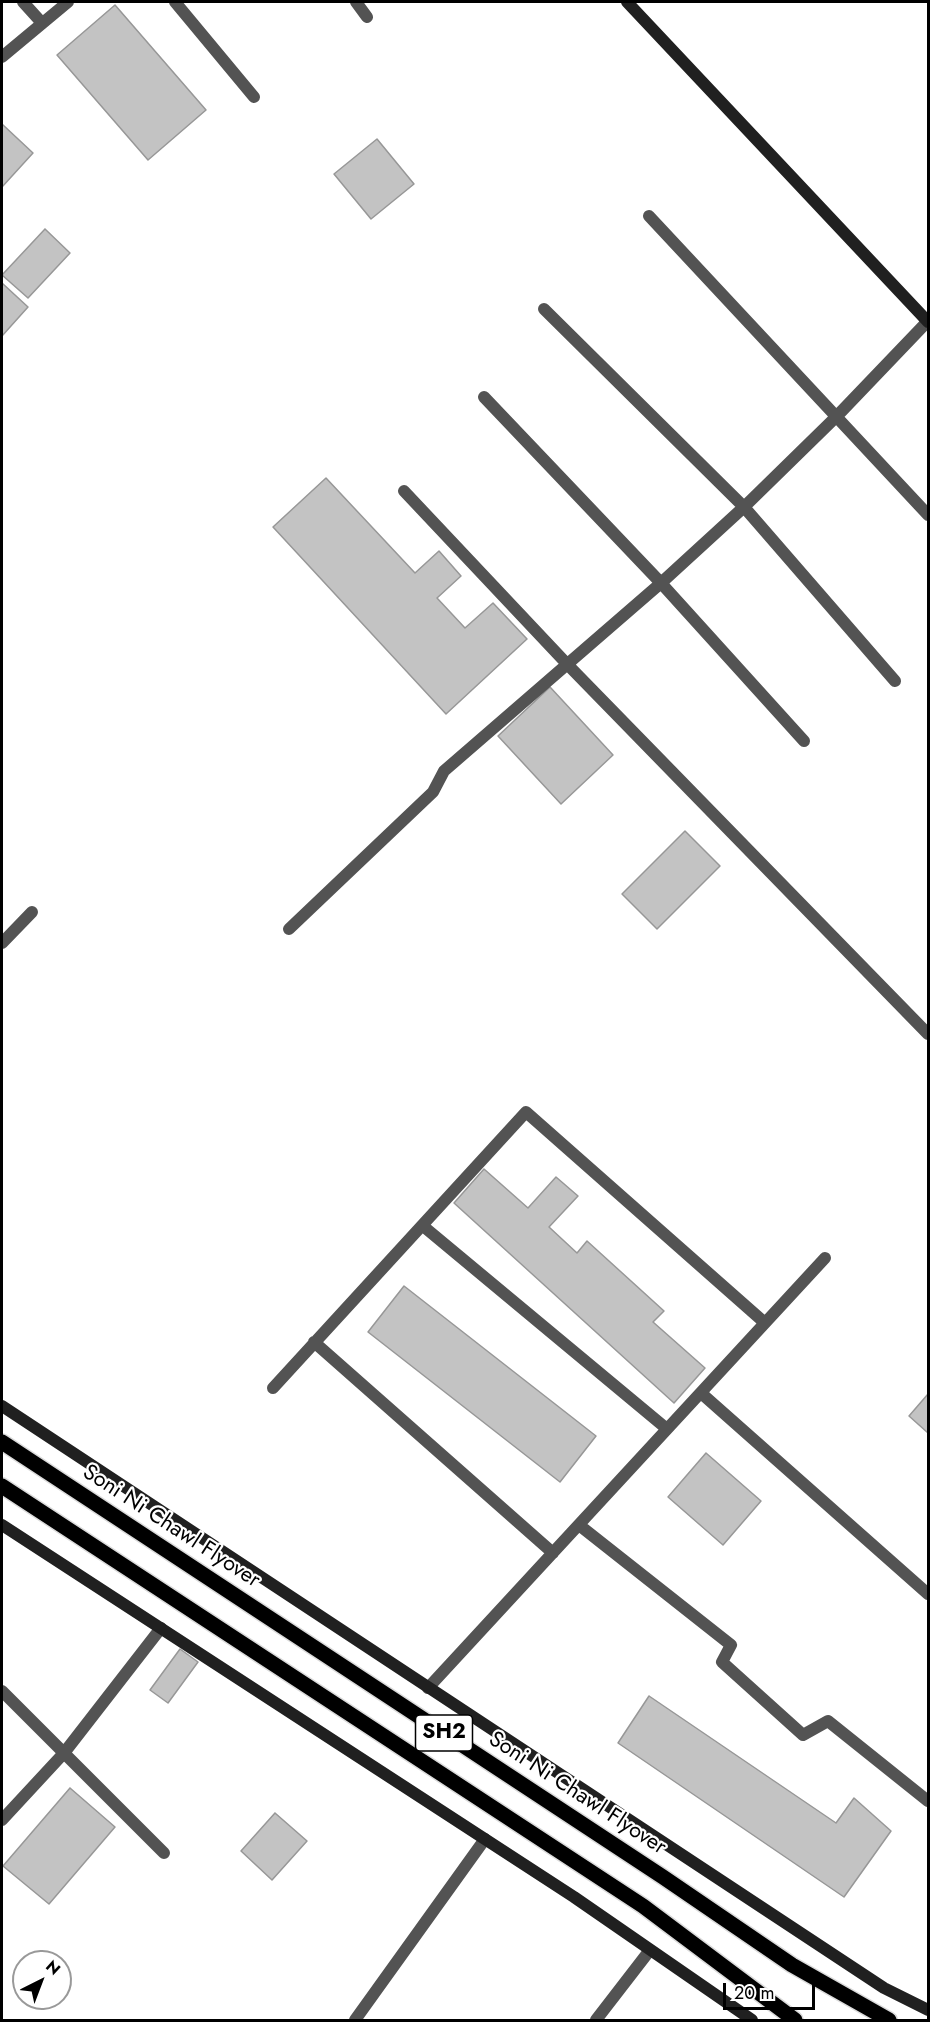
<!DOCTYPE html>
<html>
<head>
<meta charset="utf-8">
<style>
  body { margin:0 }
  #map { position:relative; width:930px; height:2022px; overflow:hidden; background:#fff; font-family:Jost,sans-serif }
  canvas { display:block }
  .frame { position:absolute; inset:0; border:3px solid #000; pointer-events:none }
  .north { position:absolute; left:12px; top:1950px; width:60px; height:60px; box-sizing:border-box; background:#fff; border:2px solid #999; border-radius:50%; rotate:42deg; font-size:16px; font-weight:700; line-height:24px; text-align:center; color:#000 }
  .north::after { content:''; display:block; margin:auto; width:21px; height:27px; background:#000; clip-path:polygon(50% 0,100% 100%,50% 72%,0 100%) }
  .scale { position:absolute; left:723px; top:1983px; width:92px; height:27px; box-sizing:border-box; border:3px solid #000; border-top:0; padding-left:8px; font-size:18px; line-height:21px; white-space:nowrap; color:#000; -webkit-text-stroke:4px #fff; paint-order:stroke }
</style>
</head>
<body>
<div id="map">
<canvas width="930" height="2022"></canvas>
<div class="frame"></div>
<div class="north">N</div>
<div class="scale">20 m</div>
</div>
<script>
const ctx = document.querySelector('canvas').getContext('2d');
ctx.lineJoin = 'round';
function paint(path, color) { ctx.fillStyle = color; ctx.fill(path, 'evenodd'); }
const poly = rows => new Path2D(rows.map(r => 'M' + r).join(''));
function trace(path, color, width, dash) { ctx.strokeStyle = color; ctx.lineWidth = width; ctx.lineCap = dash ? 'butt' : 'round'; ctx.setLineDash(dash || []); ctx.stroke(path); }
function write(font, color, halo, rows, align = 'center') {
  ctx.font = font + ' Jost,sans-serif'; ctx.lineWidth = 4.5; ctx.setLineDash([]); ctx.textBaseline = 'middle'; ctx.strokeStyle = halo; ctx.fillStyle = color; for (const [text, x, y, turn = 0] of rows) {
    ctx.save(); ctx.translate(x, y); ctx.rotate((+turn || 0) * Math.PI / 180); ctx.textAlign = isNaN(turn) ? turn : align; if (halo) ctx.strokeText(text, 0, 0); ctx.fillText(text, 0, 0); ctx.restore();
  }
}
const building = poly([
  [115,5,206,110,148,160,57,55,115,5],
  [2,124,33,153,2,187,2,124],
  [377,139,414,184,371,219,334,174,377,139],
  [45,229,70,253,28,298,2,275,45,229],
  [2,283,28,307,2,336,2,283],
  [326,478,415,573,439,551,461,576,437,598,465,628,493,603,527,639,446,714,273,527,326,478],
  [550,687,613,755,561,804,498,736,550,687],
  [685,831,720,866,657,929,622,894,685,831],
  [484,1169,528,1208,556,1177,578,1196,549,1227,577,1253,587,1241,664,1311,653,1322,705,1368,674,1403,454,1203,484,1169],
  [404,1286,596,1436,560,1482,368,1332,404,1286],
  [928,1394,928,1433,909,1416,928,1394],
  [706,1453,761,1501,723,1545,668,1497,706,1453],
  [180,1649,198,1662,168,1703,150,1690,180,1649],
  [649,1696,836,1823,854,1798,891,1831,844,1897,618,1743,649,1696],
  [70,1788,115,1827,49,1904,3,1866,70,1788],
  [275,1813,307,1841,272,1880,241,1851,275,1813]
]);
paint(building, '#c3c3c3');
trace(building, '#979797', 1.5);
const primary = poly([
  [2,1442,663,1877,792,1965,889,2020],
  [2,1486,643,1906,795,2020]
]);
trace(primary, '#dbdbdb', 18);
trace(poly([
  [23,2,42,23],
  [175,2,254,97],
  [356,2,367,17],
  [2,57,68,2],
  [423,1226,667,1429],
  [314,1342,553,1553],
  [273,1388,526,1112,765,1323],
  [701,1393,928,1594],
  [579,1525,731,1645,722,1662,803,1735,828,1721,928,1801],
  [428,1688,825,1258]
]), '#535353', 12);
trace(poly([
  [649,216,928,515],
  [544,309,744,507,895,681],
  [484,397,661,583,804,741],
  [404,491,567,664,928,1034],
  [289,929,433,792,444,771,661,583,744,507,837,416,928,321],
  [2,943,32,912],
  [2,1691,164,1853],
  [2,1820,64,1753,161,1628],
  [355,2020,485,1839],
  [596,2020,650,1950]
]), '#535353', 12);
trace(poly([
  [627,2,928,322],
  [2,1406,884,1988,928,2010],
  [2,1525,574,1897,752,2020]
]), '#202020', 12);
trace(primary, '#000', 15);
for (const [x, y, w] of [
  [444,1733,57]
]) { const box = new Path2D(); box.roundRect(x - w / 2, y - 18, w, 36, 4.5); ctx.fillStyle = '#fff'; ctx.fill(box); trace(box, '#000', 1.5); }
write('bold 21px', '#000', null, [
  ["SH2",444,1733]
]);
write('22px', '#000', '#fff', [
  ["Soni Ni Chawl Flyover",171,1527,33],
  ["Soni Ni Chawl Flyover",577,1794,33]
]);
</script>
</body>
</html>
